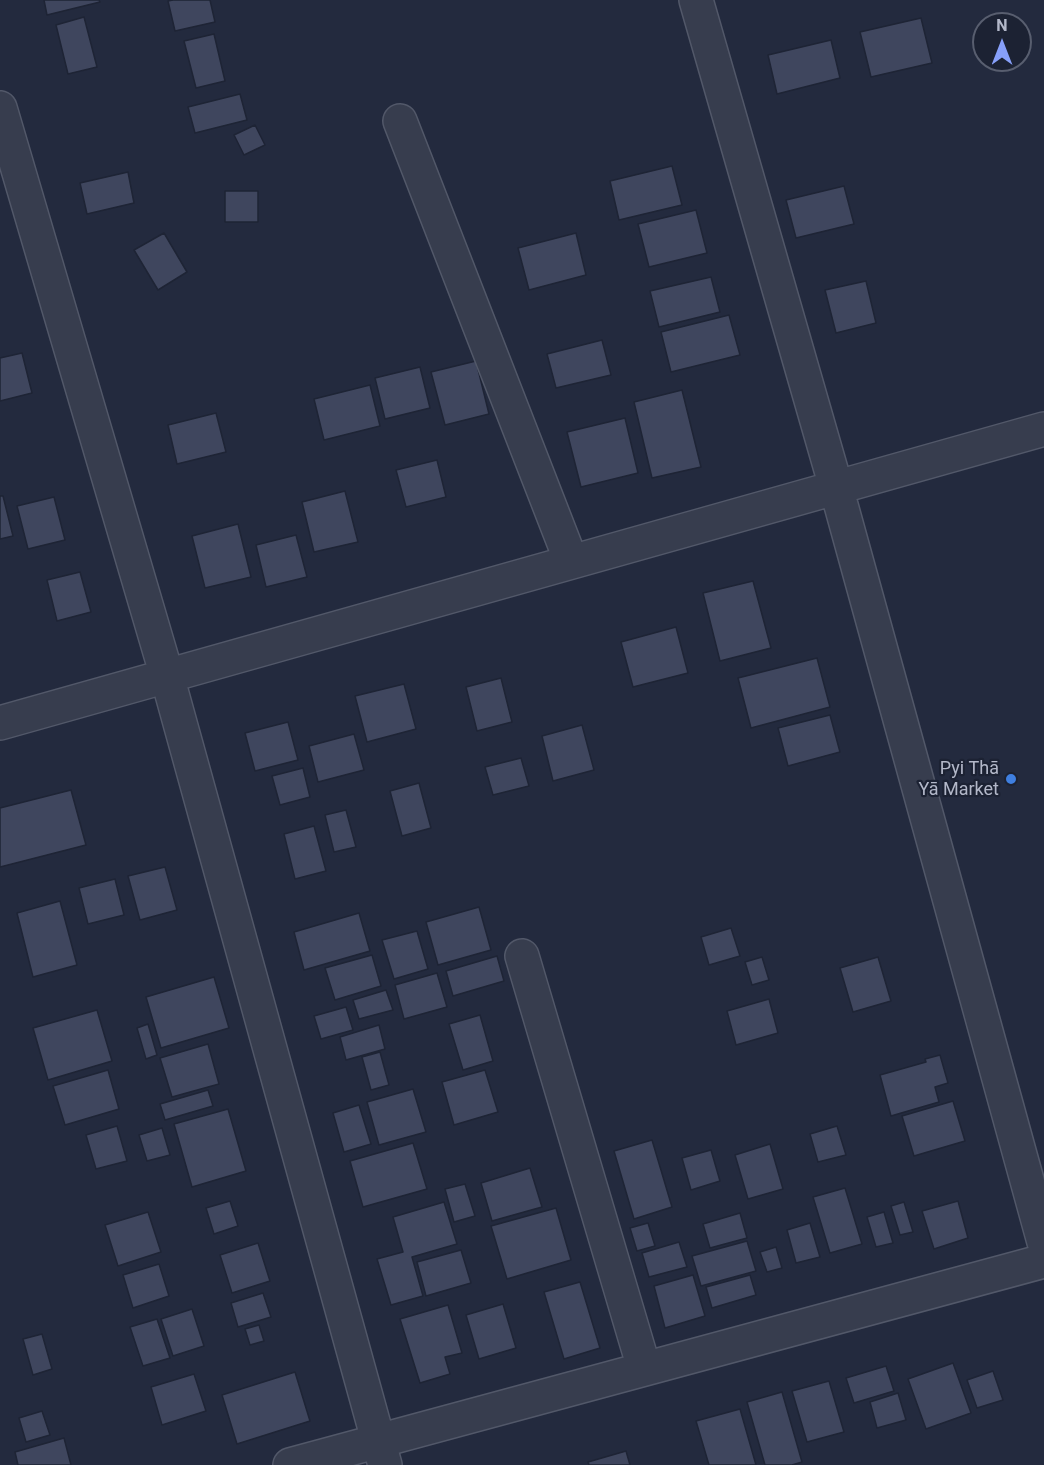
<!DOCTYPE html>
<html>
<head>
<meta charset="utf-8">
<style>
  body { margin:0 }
  #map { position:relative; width:1044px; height:1465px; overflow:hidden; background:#232a3e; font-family:Roboto,sans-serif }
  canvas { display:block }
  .north { position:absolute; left:972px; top:12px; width:60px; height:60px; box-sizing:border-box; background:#1c2233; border:2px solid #585e6f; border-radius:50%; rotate:0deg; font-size:16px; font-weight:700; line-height:24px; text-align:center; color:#b3b8c9 }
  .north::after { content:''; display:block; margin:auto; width:21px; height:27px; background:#87a0fa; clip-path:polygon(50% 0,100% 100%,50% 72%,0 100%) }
</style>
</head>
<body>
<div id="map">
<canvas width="1044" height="1465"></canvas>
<div class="north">N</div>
</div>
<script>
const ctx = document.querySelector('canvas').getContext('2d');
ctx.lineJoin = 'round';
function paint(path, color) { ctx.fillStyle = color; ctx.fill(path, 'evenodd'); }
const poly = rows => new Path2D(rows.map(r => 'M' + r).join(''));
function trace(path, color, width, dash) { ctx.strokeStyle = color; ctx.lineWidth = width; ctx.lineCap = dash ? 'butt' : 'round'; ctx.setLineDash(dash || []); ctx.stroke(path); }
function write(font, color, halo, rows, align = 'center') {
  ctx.font = font + ' Roboto,sans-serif'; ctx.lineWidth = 4.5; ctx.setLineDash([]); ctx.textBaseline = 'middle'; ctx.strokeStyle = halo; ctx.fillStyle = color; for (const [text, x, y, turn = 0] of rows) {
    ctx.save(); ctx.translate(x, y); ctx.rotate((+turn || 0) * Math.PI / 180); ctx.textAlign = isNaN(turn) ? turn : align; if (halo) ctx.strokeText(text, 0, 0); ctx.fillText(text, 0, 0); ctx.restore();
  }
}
const building = poly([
  [44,0,99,0,100,2,47,15,44,0],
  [173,0,210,0,215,22,175,31,168,1,173,0],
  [84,17,97,67,68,74,56,25,84,17],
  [921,18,932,63,871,77,860,32,921,18],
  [214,34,225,81,196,88,184,41,214,34],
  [831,40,840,78,777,94,768,55,831,40],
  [240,94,247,120,195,133,188,107,240,94],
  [255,125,265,145,244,155,234,135,255,125],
  [672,166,682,205,619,220,610,181,672,166],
  [128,172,134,203,87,214,80,183,128,172],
  [844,186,854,224,796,238,786,200,844,186],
  [225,191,258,191,258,222,225,222,225,191],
  [696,210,707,253,649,267,638,224,696,210],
  [164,233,187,272,158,290,134,250,164,233],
  [576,233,586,275,529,290,518,248,576,233],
  [711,277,720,312,659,327,650,291,711,277],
  [866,281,876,323,836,333,825,290,866,281],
  [729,315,740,355,671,372,661,332,729,315],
  [602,340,611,375,556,388,547,354,602,340],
  [22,353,32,393,0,401,0,358,22,353],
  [476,361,489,414,445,425,431,372,476,361],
  [420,367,430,408,385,419,375,378,420,367],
  [370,385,380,426,324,440,314,399,370,385],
  [682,390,701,467,652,478,634,402,682,390],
  [216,413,226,452,177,464,168,425,216,413],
  [625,418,638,473,581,487,567,432,625,418],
  [437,460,446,497,406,507,396,470,437,460],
  [345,491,358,542,314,552,302,502,345,491],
  [0,496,3,496,13,536,0,539,0,496],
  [54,497,65,540,28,549,17,506,54,497],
  [238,524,251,577,205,588,192,536,238,524],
  [296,535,307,577,266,587,256,545,296,535],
  [80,572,91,612,57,621,47,580,80,572],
  [753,581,771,648,720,661,703,593,753,581],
  [676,627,688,673,633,687,621,642,676,627],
  [817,658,830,707,751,728,738,678,817,658],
  [501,678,512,722,477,731,466,687,501,678],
  [404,684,416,729,367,742,355,696,404,684],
  [830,715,840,752,788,766,778,728,830,715],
  [288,722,298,760,255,771,245,733,288,722],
  [582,725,594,770,553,781,542,736,582,725],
  [354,734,364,770,318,782,309,746,354,734],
  [521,758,529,786,493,795,485,767,521,758],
  [303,768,310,797,280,805,272,776,303,768],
  [419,783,431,828,402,836,390,791,419,783],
  [71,790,86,845,0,867,0,808,71,790],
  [346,810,356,847,334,852,325,815,346,810],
  [314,826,326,871,295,879,284,834,314,826],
  [165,867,177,910,140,920,128,876,165,867],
  [115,879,124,915,88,924,79,888,115,879],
  [60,901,77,965,33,977,17,913,60,901],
  [479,907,491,950,438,965,426,922,479,907],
  [359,913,370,951,304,970,294,932,359,913],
  [731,928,740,956,709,965,701,937,731,928],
  [417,931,428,969,394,979,382,940,417,931],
  [372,955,381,986,335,1000,325,968,372,955],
  [497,956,504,981,453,996,446,971,497,956],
  [762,957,769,980,752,985,745,962,762,957],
  [878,957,891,1001,853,1012,840,968,878,957],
  [437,973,447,1007,404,1019,395,985,437,973],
  [214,977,229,1028,161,1048,146,997,214,977],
  [386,990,393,1010,359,1019,353,1000,386,990],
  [769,999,778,1033,736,1045,727,1011,769,999],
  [346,1007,353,1030,321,1039,314,1016,346,1007],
  [97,1010,112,1061,48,1080,33,1028,97,1010],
  [480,1015,493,1061,463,1070,449,1024,480,1015],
  [148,1024,157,1055,146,1059,137,1028,148,1024],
  [379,1025,385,1049,346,1060,340,1037,379,1025],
  [208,1044,219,1084,172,1097,160,1058,208,1044],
  [380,1052,389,1085,371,1090,362,1057,380,1052],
  [940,1055,948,1083,935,1087,939,1102,891,1116,880,1075,926,1062,925,1059,940,1055],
  [108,1070,119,1109,65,1125,53,1086,108,1070],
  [485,1070,498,1112,454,1125,442,1082,485,1070],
  [413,1089,426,1132,379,1145,367,1102,413,1089],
  [208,1090,213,1106,165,1120,160,1104,208,1090],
  [953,1101,965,1141,914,1156,902,1116,953,1101],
  [359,1105,371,1144,344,1152,333,1113,359,1105],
  [228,1109,246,1171,192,1187,174,1124,228,1109],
  [117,1126,127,1161,96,1169,86,1135,117,1126],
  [837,1126,846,1155,818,1162,810,1134,837,1126],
  [162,1128,170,1155,147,1161,139,1135,162,1128],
  [652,1140,672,1207,634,1219,614,1151,652,1140],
  [413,1143,427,1189,363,1207,350,1161,413,1143],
  [770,1144,783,1189,748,1199,735,1155,770,1144],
  [711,1150,720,1181,691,1190,682,1158,711,1150],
  [530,1168,542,1207,492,1221,481,1183,530,1168],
  [465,1184,475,1216,454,1222,445,1189,465,1184],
  [845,1188,862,1244,830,1253,813,1197,845,1188],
  [230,1201,238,1226,214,1234,206,1208,230,1201],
  [958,1201,968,1238,934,1249,922,1211,958,1201],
  [444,1202,457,1244,412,1257,423,1296,391,1305,377,1259,403,1252,393,1217,444,1202],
  [904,1202,913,1232,900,1235,891,1206,904,1202],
  [556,1208,571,1260,507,1279,491,1226,556,1208],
  [148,1212,161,1252,118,1266,105,1225,148,1212],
  [884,1212,893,1243,876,1247,867,1217,884,1212],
  [740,1213,747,1238,710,1248,703,1224,740,1213],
  [648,1223,655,1246,637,1251,630,1228,648,1223],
  [810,1223,820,1257,796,1263,787,1230,810,1223],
  [747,1241,756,1271,701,1286,692,1256,747,1241],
  [679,1242,687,1267,649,1277,642,1253,679,1242],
  [258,1243,270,1281,232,1293,220,1255,258,1243],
  [776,1247,782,1268,767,1272,760,1252,776,1247],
  [461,1250,471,1283,426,1296,417,1262,461,1250],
  [159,1264,169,1296,133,1308,123,1275,159,1264],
  [693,1275,705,1316,665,1328,654,1286,693,1275],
  [750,1275,756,1295,712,1308,706,1287,750,1275],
  [580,1282,600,1348,564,1359,544,1292,580,1282],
  [263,1293,271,1317,238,1327,231,1303,263,1293],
  [503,1304,516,1348,479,1359,466,1315,503,1304],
  [448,1305,462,1353,445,1357,450,1374,420,1383,400,1319,448,1305],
  [192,1309,204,1346,173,1356,161,1319,192,1309],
  [157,1319,170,1358,143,1366,130,1327,157,1319],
  [259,1325,264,1341,250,1345,245,1329,259,1325],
  [42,1334,52,1369,33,1375,23,1339,42,1334],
  [953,1363,971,1413,926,1429,908,1379,953,1363],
  [886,1366,894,1391,854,1403,846,1378,886,1366],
  [993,1371,1003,1400,977,1408,967,1380,993,1371],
  [295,1372,310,1421,237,1444,222,1395,295,1372],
  [194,1374,206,1411,162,1425,151,1387,194,1374],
  [829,1381,844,1432,807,1442,792,1391,829,1381],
  [782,1392,802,1462,792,1465,765,1465,747,1402,782,1392],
  [898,1393,906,1420,877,1428,870,1402,898,1393],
  [740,1409,756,1465,709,1465,696,1421,740,1409],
  [42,1411,50,1435,26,1442,19,1418,42,1411],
  [64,1438,71,1465,18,1465,15,1452,64,1438],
  [626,1451,630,1465,589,1465,588,1462,626,1451]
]);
paint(building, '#3f465e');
trace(building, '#1e2435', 1.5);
const street = poly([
  [696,0,836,487,1044,1242],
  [0,108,167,676,385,1465],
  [400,121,571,561],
  [0,723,1044,429],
  [522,956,644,1368],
  [290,1465,1044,1261]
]);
trace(street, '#525869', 36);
trace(street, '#373d4e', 33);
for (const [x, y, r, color] of [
  [1011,779,6,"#3f7fe0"]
]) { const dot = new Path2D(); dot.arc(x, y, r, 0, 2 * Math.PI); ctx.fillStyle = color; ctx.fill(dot); trace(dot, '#1c2233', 2); }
write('18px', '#b3b8c9', '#1c2233', [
  ["Pyi Thā",999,769],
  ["Yā Market",999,790]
], 'right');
</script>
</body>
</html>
